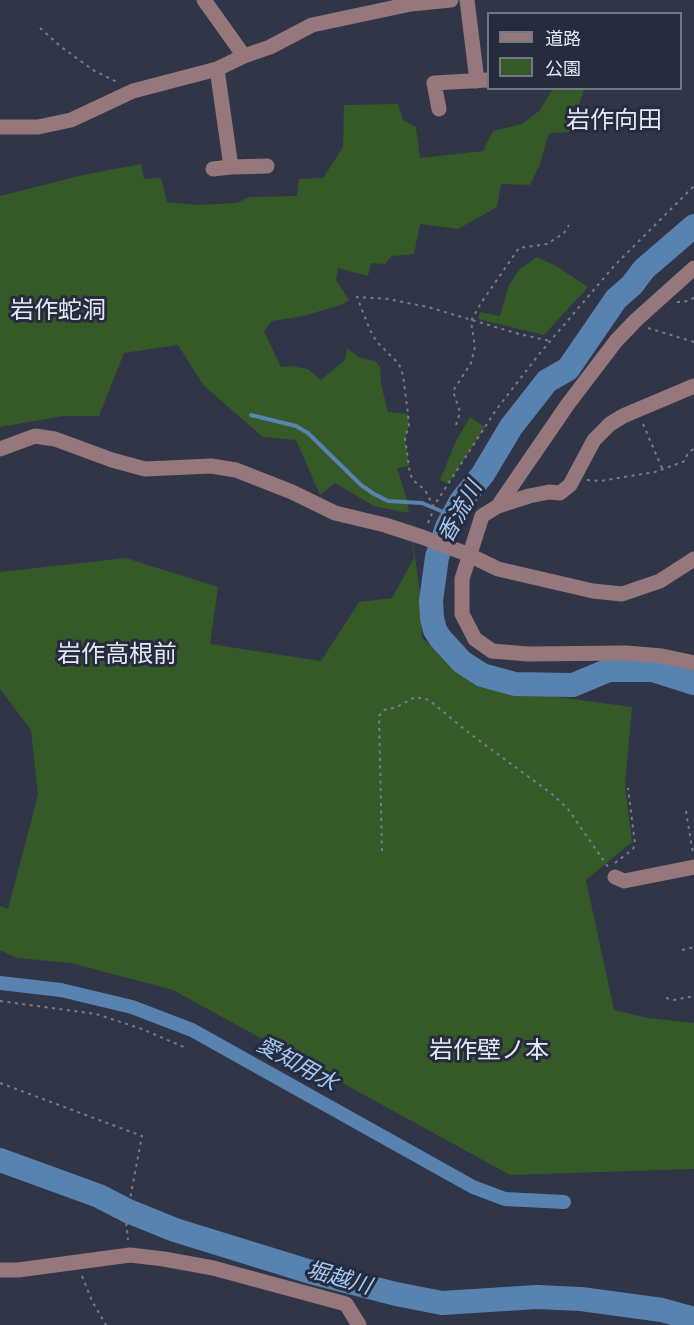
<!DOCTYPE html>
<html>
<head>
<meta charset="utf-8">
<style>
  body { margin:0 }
  #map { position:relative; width:694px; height:1325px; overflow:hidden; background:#303548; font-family:"Golos Text","Noto Sans JP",sans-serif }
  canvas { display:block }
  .legend { position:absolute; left:487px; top:12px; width:195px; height:78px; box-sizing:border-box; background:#262b3d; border:2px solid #727786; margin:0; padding:8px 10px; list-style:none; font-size:18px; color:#e4e8f4 }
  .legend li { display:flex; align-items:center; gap:12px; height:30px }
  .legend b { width:30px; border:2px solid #727786 }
</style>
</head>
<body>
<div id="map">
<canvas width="694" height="1325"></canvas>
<ul class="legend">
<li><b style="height:8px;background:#96777c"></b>道路</li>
<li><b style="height:16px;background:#365928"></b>公園</li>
</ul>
</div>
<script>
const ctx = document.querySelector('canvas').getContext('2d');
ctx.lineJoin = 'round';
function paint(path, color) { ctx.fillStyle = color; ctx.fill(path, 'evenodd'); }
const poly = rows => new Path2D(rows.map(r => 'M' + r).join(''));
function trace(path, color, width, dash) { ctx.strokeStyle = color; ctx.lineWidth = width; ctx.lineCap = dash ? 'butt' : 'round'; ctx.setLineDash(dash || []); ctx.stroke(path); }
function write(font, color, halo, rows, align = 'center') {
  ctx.font = font + ' "Golos Text","Noto Sans JP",sans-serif'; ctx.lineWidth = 6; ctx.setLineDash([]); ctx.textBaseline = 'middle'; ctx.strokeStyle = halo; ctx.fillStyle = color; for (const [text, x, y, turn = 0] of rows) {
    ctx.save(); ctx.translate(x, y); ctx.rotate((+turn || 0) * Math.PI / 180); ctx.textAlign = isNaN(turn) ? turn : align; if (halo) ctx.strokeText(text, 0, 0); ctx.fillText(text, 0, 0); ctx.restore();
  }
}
paint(poly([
  [553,89,584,89,571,132,549,133,540,164,530,185,501,184,497,207,458,229,420,224,414,254,392,256,385,264,371,263,368,276,338,268,336,280,349,300,341,305,303,316,272,321,264,331,281,367,291,366,308,369,321,380,345,360,347,348,358,357,375,361,380,367,381,384,388,412,408,414,409,425,405,438,409,466,397,468,407,499,420,593,422,638,476,686,632,707,625,786,632,842,586,880,614,1010,648,1018,694,1023,694,1169,510,1175,173,990,71,963,17,958,0,950,0,906,8,909,38,795,31,730,0,689,0,572,126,558,218,587,210,644,321,661,359,602,392,598,414,558,409,513,374,506,335,483,320,495,296,440,263,437,204,386,178,345,124,353,99,416,64,416,0,427,0,196,83,175,141,164,144,179,161,178,167,202,197,205,237,203,249,197,297,196,299,179,323,178,343,147,344,105,398,104,403,120,416,127,420,158,483,151,493,131,522,124,539,111],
  [537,257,556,266,588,287,544,335,478,319,480,312,500,316,509,285,520,269],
  [470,417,485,427,448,484,440,480,455,443]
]), '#365928');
trace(poly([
  [251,415,296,426,308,433,361,485,374,494,388,501,422,503,453,516]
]), '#5883b1', 4);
trace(poly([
  [0,983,61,990,132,1007,192,1030,473,1187,505,1199,564,1202]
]), '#5883b1', 14);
trace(poly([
  [694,226,644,269,632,285,616,299,568,369,547,381,511,427,483,474,461,501,447,527,437,557,431,601,432,618,435,630,440,638,462,662,482,675,515,684,573,685,609,670,653,670,694,683],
  [0,1160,99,1196,128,1211,175,1230,314,1273,396,1294,442,1303,537,1297,581,1299,662,1310,694,1319]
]), '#5883b1', 24);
trace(poly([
  [40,28,60,46,93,70,117,82],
  [677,302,684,302,694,298],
  [648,328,694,342],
  [643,424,662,468],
  [456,425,460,412,453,391,471,363,475,347,471,321,481,303,519,248,547,244,564,233,569,225],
  [587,480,600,481,655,472,685,461,687,455,694,448],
  [434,507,425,490,414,481,410,474,405,438,409,425,408,414,403,375,399,364,377,342,370,330,357,297,388,299,428,307,519,334,550,341],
  [428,523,437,501,496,410,540,353,615,265,694,186],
  [686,811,693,854],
  [382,851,379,716,384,710,397,707,415,697,429,700,469,733,552,794,568,809,608,867],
  [615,863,633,849,635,844,628,788],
  [682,950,694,947],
  [666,998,674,1000,694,996],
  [0,1001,96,1014,142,1029,186,1048],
  [0,1083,142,1136,126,1220,128,1240],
  [82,1276,92,1301,106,1325]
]), '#787c8d', 2, [3, 4.5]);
trace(poly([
  [204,0,244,56],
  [467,0,477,81],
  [217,69,231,167,267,166],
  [439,109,434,83,488,80],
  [0,127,38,127,71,120,133,91,217,69,244,56,270,47,312,25,411,4,451,0],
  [213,169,231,167],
  [694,386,623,416,610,424,594,440,570,485,560,493,549,492,529,496,498,506,482,516,462,579,462,614,475,639,492,651,528,654,626,653,662,656,694,663],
  [0,449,35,436,55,439,112,460,145,469,211,466,236,470,292,492,335,513,385,525,422,537,467,554,498,569,593,591,622,594,660,581,694,559],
  [498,506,568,404,616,341,636,320,694,268],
  [615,877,624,881,694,867],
  [0,1270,18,1270,130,1255,164,1259,213,1268,346,1304,359,1325]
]), '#96777c', 15);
write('italic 22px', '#a5c9f2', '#262b3d', [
  ["香流川",460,512,-61],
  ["愛知用水",297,1064,29],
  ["堀越川",339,1278,16]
]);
write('24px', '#e4e8f4', '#262b3d', [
  ["岩作向田",614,120],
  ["岩作蛇洞",58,310],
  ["岩作高根前",117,654],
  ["岩作壁ノ本",489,1050]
]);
</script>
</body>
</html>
